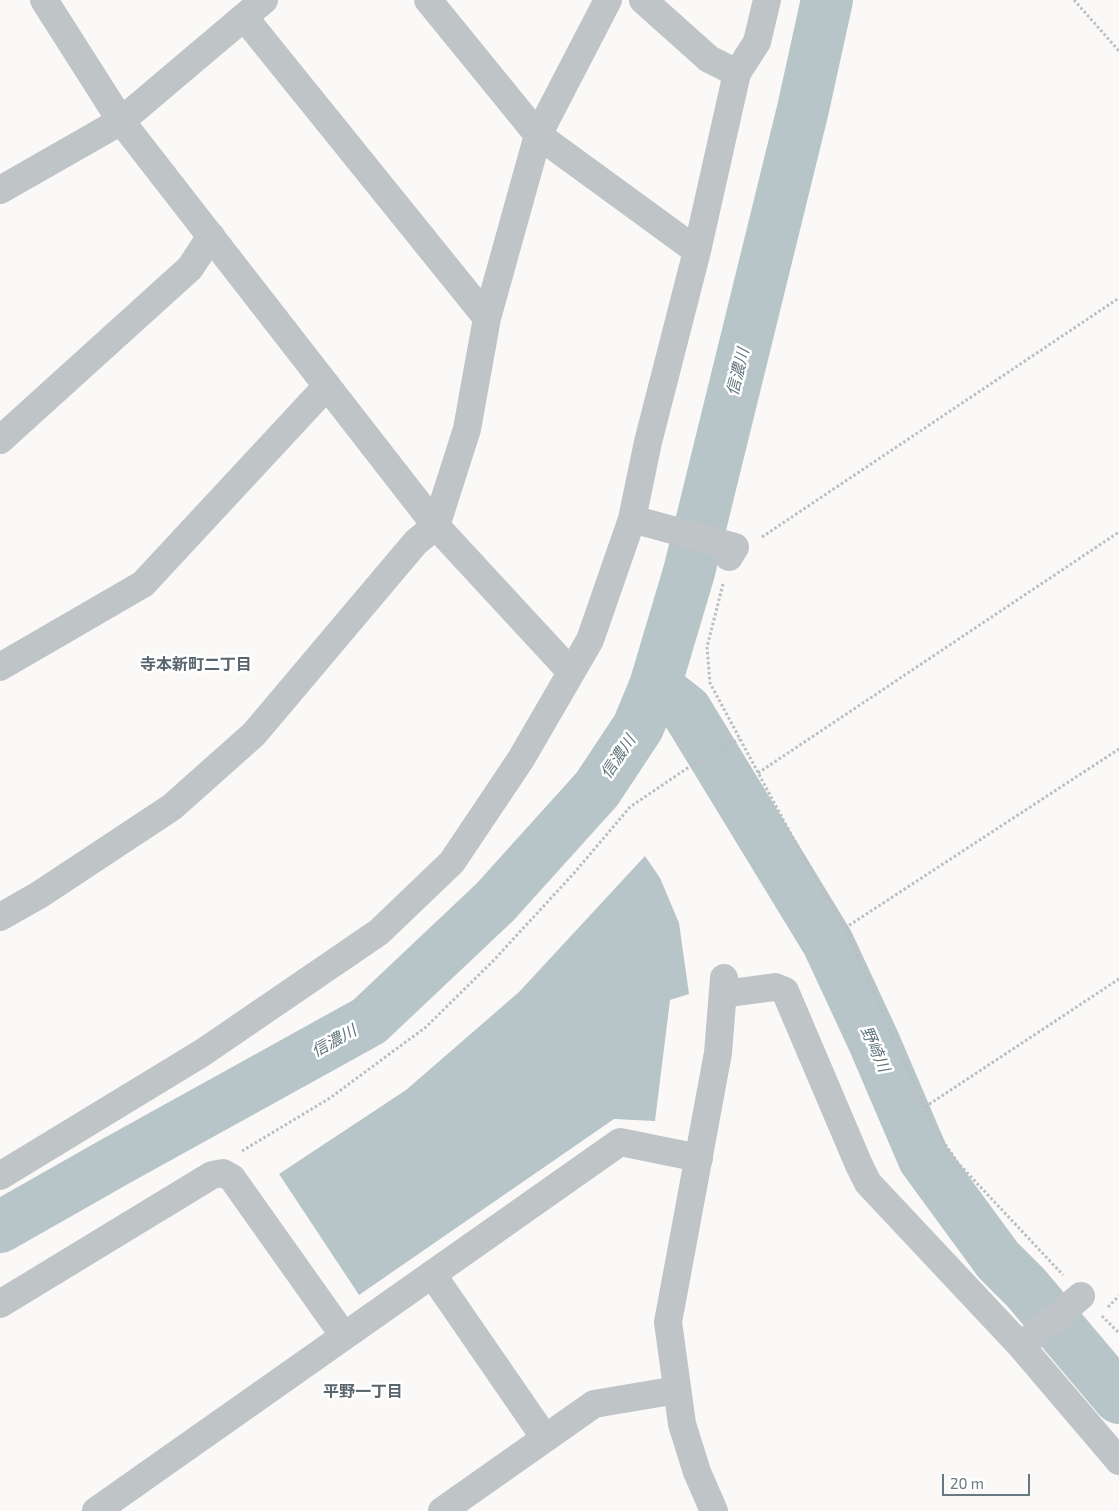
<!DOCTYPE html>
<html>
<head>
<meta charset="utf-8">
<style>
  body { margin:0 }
  #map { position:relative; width:1119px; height:1511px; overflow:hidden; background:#faf9f8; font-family:"Exo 2",sans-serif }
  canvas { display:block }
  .scale { position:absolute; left:942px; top:1474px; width:88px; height:22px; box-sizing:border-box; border:2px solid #667881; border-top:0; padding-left:6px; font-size:15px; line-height:18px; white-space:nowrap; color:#667881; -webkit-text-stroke:4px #fff; paint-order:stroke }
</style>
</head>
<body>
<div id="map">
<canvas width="1119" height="1511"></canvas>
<div class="scale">20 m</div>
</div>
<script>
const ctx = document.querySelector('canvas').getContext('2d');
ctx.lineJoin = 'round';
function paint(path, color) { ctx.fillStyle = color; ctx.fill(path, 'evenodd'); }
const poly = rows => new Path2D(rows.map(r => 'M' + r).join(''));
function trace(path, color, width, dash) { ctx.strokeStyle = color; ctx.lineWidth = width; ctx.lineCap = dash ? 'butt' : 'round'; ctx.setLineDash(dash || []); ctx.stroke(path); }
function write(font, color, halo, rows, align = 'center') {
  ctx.font = font + ' "Exo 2","Noto Sans JP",sans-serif'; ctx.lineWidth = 5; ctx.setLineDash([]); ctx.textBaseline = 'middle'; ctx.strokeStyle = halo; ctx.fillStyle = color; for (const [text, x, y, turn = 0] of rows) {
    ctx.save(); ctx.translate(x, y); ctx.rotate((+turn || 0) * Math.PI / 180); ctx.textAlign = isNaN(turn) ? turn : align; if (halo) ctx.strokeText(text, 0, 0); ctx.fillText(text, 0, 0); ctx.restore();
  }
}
paint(poly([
  [645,856,660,878,679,923,689,994,670,1000,655,1121,614,1119,359,1295,279,1174,406,1090,519,992]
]), '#b8c5c8');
trace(poly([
  [655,686,686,710,828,943,874,1042,924,1159,998,1260,1026,1288,1119,1398],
  [0,1227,116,1161,369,1021,495,902,597,789,638,727,655,686,689,572,803,109,827,0]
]), '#b8c5c8', 52);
trace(poly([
  [1074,0,1119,51],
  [762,537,1119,298],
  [723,584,707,647,710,683,792,836,845,928,932,1125,958,1163,1063,1275],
  [758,773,1119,532],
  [845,928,1119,749],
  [925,1107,1119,979],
  [242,1151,330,1098,426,1027,494,960,575,872,630,807,686,769,739,739],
  [1108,1307,1119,1296],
  [1102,1316,1119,1333]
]), '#babec0', 3, [2.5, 2.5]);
trace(poly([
  [428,0,538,135,697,251],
  [643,0,709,59,737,73],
  [244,17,487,318],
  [0,190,121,121,264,0],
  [0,440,190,268,211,236],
  [632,519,735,547,729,557],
  [0,667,143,584,327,386],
  [571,672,436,526,467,429,487,318,538,135,608,0],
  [723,994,775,987,785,991,859,1165,868,1183,1021,1346,1119,1461],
  [0,1176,202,1053,379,932,452,862,521,759,590,640,632,519,648,442,697,251,737,73,757,42,767,0],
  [432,1274,545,1438],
  [0,1304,212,1175,223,1173,232,1178,344,1336],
  [1021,1346,1081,1296],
  [96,1511,620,1142,699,1158],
  [442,1511,594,1404,677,1390]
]), '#bfc4c7', 28);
trace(poly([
  [0,917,39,895,172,807,254,734,416,542,436,526,121,121,44,0],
  [714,1511,697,1472,682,1424,668,1322,718,1053,724,978]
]), '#bfc4c7', 28);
write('italic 16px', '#60767b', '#fff', [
  ["信濃川",738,372,-76],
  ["信濃川",618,757,-56],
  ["信濃川",334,1041,-29],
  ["野崎川",875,1049,66]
]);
write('bold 16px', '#58656d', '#fff', [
  ["寺本新町二丁目",196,665],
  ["平野一丁目",363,1392]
]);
</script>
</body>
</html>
